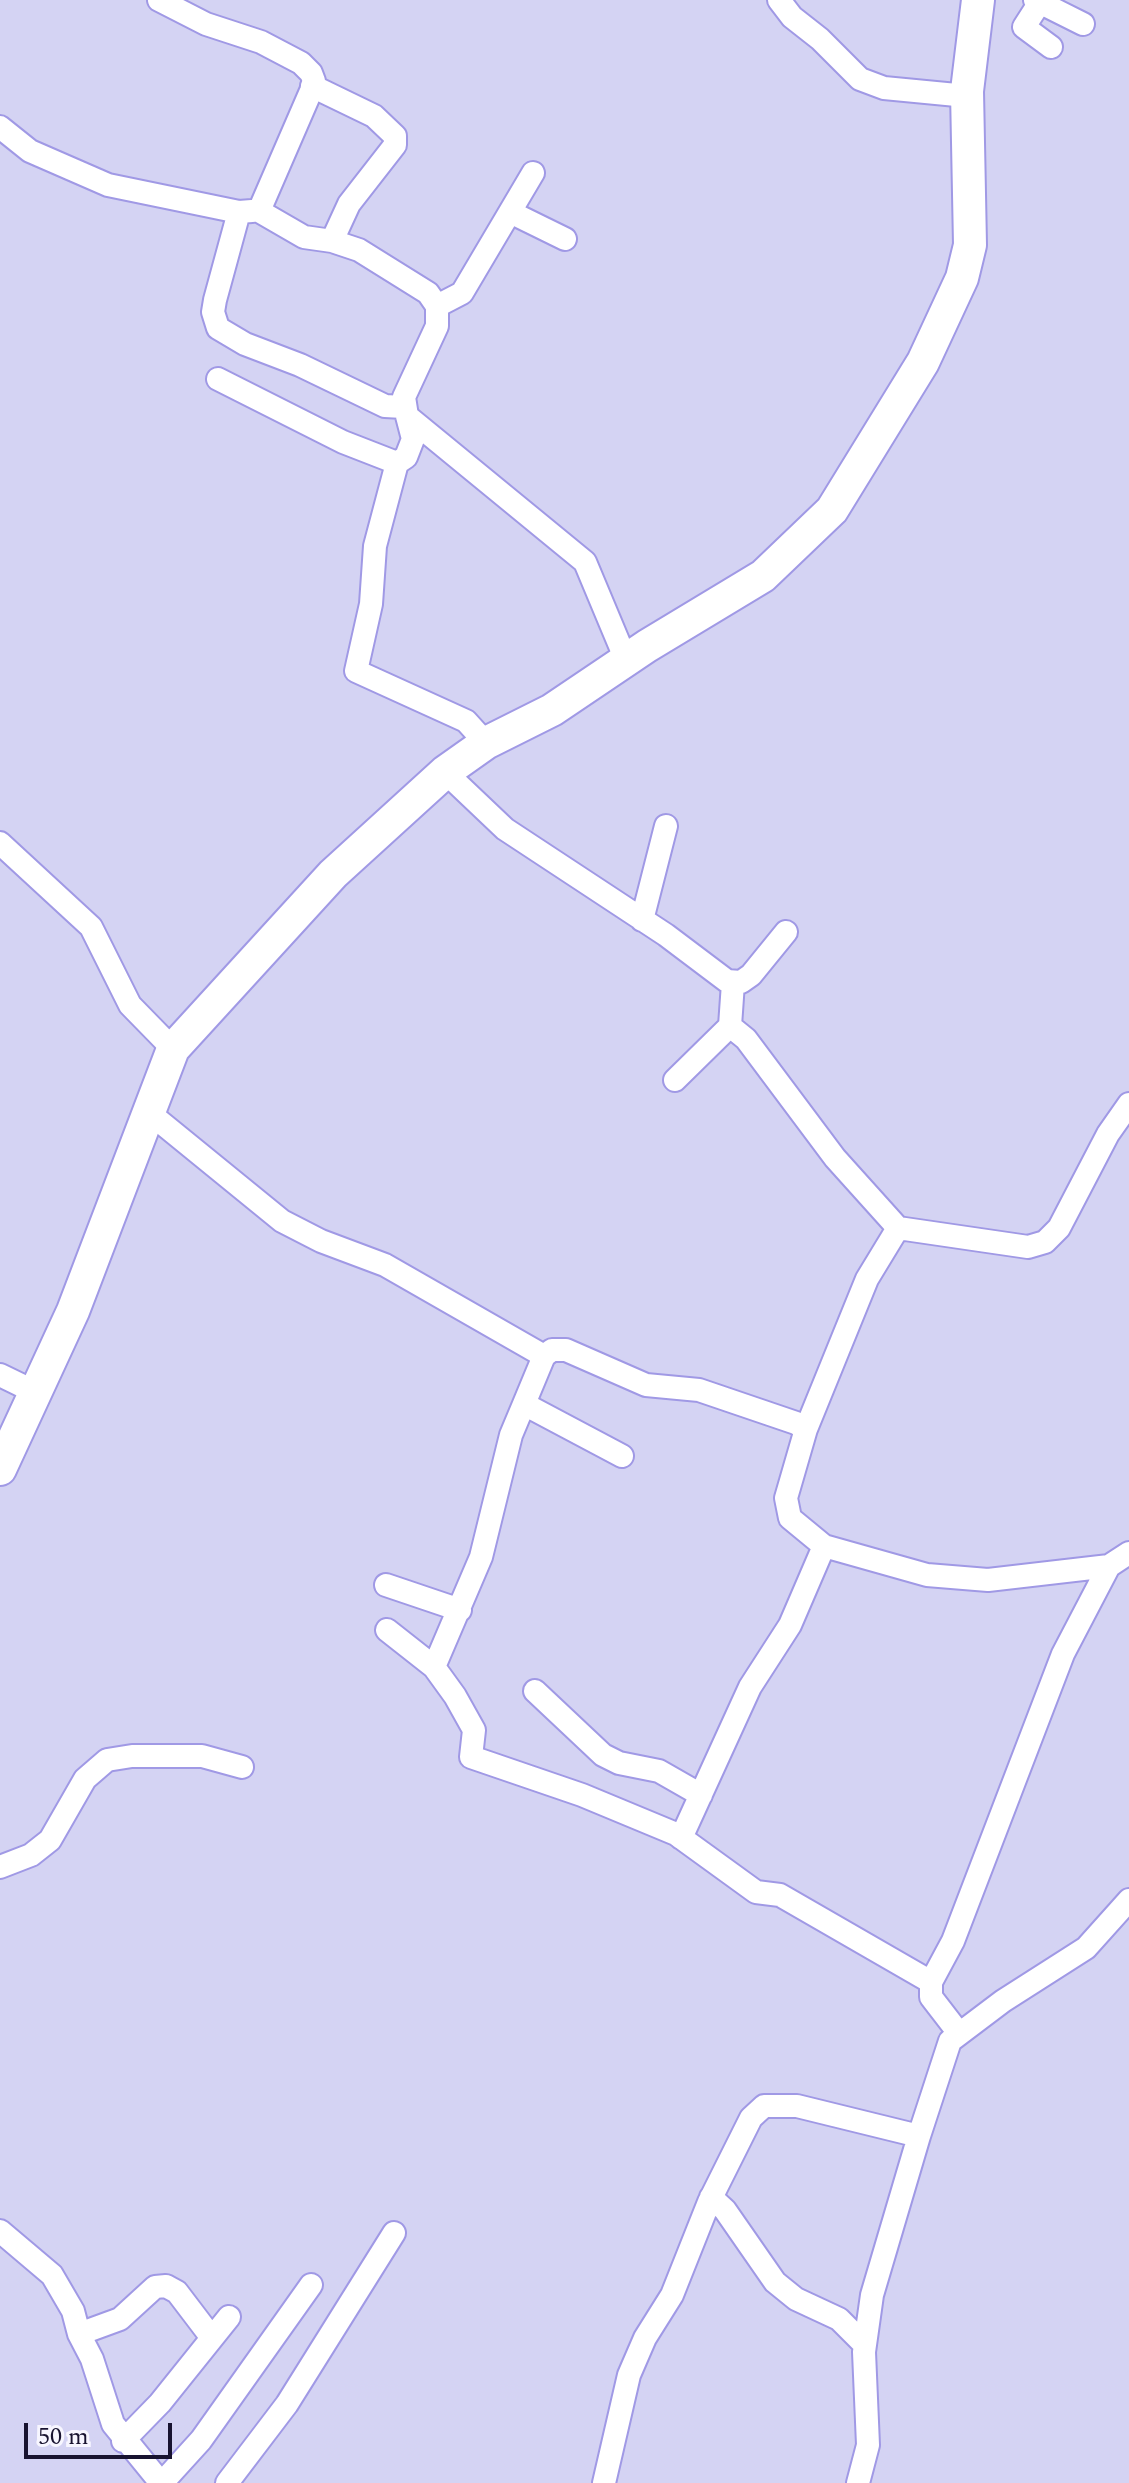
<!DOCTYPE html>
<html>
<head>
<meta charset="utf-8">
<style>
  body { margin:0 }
  #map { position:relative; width:1129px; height:2483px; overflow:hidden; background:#d4d3f3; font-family:Spectral,serif }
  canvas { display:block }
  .scale { position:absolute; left:24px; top:2423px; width:148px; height:36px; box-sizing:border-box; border:4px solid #181330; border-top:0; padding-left:10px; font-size:24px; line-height:28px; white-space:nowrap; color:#181330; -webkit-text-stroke:6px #f7f6ff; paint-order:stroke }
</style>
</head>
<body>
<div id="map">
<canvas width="1129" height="2483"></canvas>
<div class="scale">50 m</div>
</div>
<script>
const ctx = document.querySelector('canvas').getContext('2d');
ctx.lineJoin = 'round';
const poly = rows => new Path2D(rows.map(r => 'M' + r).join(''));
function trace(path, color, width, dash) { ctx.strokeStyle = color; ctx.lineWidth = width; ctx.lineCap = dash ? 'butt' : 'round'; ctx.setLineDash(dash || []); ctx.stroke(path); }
const street = poly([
  [159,0,206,24,261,42,301,63,311,73,314,81,311,91,259,211,304,237,332,241,359,250,428,293,437,306,437,326,404,397,407,416,585,562,626,660],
  [779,0,792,17,820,39,860,79,884,88,967,96],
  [1035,0,1083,24],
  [1040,2,1024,27,1051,47],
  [312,86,374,116,395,136,395,145,349,204,332,241],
  [0,127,30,151,108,185,239,212,252,211],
  [239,212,215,300,213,312,218,328,245,344,300,365,385,406,403,407],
  [510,212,565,239],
  [437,306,462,293,533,173],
  [218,379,343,442,397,463,406,457,413,439,407,416],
  [397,463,375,546,371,604,356,671,466,721,486,743],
  [445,772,505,829,666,935,727,981,741,982,751,975,786,932],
  [0,843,91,927,130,1005,173,1049],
  [642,920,666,826],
  [730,1026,746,1039,835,1158,898,1228],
  [675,1080,730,1026,733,983],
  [147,1111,282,1221,321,1241,385,1265,544,1356],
  [0,1375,35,1392],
  [524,1404,544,1356,552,1350,566,1350,646,1385,699,1390,796,1423,806,1429,786,1498,790,1518,824,1546,927,1575,988,1580,1109,1566,1129,1553],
  [806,1429,867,1279,898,1228,1028,1247,1045,1242,1059,1228,1108,1134,1129,1104],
  [386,1585,460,1610],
  [387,1630,434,1667,455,1696,474,1730,471,1757,582,1795,676,1834,756,1892,780,1895,931,1982],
  [434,1667,481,1557,511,1435,524,1404,622,1456],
  [535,1691,603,1755,619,1763,659,1771,701,1795],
  [681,1838,750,1687,790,1625,824,1546],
  [0,1867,31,1855,50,1840,85,1779,107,1760,132,1756,202,1756,242,1767],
  [958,2032,931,1997,931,1982,953,1941,1063,1654,1109,1566],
  [711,2197,725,2210,775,2282,796,2299,839,2319,865,2345],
  [0,2231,52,2275,73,2311,79,2334,92,2359,113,2424,161,2483],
  [79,2334,120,2319,155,2287,166,2286,177,2292,212,2338],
  [123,2441,160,2403,229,2317],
  [162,2483,201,2440,311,2285],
  [227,2483,287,2404,394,2233],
  [604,2483,629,2375,645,2338,672,2295,709,2202,751,2118,764,2106,797,2106,919,2136,950,2041,1003,2001,1086,1948,1129,1900],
  [858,2483,868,2445,864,2352,872,2295,919,2136]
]);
const secondary = poly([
  [0,1469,73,1311,173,1049,333,874,445,772,486,743,552,710,647,646,763,576,832,510,923,362,962,278,970,245,967,91,978,0]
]);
trace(street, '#a099e5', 26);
trace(secondary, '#a099e5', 36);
trace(street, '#fff', 22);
trace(secondary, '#fff', 32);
</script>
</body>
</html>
